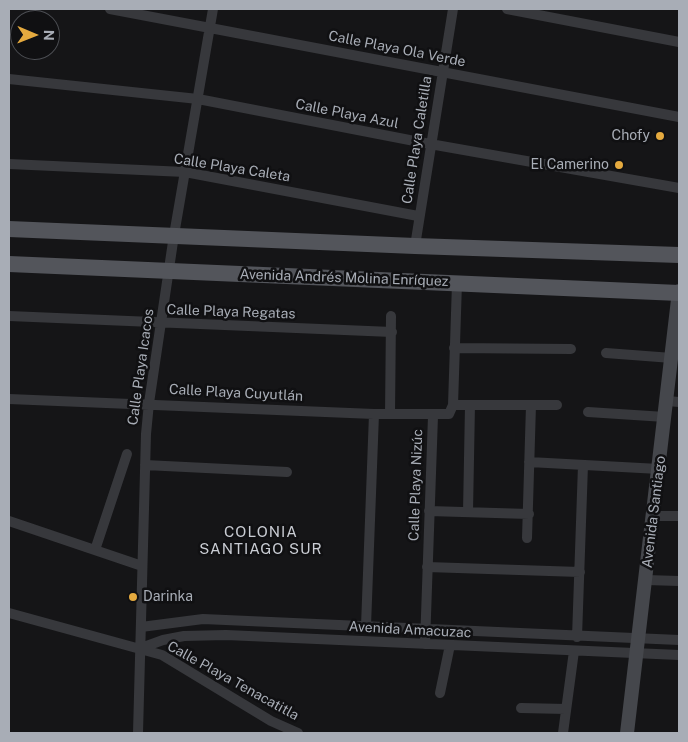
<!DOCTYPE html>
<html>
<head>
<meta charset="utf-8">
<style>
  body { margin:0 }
  #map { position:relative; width:688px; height:742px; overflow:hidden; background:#151517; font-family:"Public Sans",sans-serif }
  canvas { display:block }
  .frame { position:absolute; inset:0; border:10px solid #a8adb6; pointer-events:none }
  .north { position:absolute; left:10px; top:10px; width:50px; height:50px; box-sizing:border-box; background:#101012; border:1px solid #4d4f54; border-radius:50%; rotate:91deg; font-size:14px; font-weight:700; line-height:20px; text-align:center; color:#a8adb6 }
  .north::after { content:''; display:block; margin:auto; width:18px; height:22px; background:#e5aa3f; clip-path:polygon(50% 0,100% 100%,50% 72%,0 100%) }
</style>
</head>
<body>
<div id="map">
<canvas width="688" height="742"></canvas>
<div class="frame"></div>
<div class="north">N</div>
</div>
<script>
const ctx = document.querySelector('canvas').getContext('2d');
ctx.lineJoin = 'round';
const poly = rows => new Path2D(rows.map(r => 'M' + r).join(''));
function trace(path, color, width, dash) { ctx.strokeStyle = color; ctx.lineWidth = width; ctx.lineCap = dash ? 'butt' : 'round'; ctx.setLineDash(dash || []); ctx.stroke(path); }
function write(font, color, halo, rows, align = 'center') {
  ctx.font = font + ' "Public Sans",sans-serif'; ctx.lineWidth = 5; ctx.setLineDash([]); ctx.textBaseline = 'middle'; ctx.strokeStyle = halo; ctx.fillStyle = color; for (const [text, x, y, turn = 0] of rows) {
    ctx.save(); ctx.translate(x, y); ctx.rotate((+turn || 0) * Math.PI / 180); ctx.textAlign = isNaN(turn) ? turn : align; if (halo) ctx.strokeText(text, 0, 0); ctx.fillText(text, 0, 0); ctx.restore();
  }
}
trace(poly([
  [110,9,679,117],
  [507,9,679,42],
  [9,79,198,99,430,144,679,188],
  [9,164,185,172,418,216],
  [415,246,453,9],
  [9,316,392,332],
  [454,348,571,349],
  [606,353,672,358],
  [9,399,374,414,449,414,453,405,457,283],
  [667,401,679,402],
  [453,405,557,405],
  [588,412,665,417],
  [390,414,391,316],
  [529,462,659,469],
  [145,465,287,472],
  [429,511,529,514],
  [468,512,470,405],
  [653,516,679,516],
  [9,521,142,566],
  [527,538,531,405],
  [95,550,127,454],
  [427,567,580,572],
  [646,580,679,581],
  [9,613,162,655,271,721,298,733],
  [366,626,374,414],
  [141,627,203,619,679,640],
  [577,637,583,465],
  [425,644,433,416],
  [141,648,163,640,184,636,226,635,679,655],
  [440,693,450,645],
  [521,708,566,709],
  [138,733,146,434,149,403,174,235,213,9],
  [563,733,574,651]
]), '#37383c', 10);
trace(poly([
  [627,733,679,291]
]), '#45474c', 14);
trace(poly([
  [9,229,415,246,679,255],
  [9,264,679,293]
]), '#53555b', 16);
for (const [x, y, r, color] of [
  [660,136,5,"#e5aa3f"],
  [619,165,5,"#e5aa3f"],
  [133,597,5,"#e5aa3f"]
]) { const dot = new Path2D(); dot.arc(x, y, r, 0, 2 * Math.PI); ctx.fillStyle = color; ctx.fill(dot); trace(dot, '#101012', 2); }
write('14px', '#a8adb6', '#101012', [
  ["Calle Playa Ola Verde",397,49,11],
  ["Calle Playa Azul",347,114,11],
  ["Calle Playa Caletilla",417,140,-81],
  ["Calle Playa Caleta",232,168,9],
  ["Avenida Andrés Molina Enríquez",344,278,2],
  ["Calle Playa Regatas",231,312,2],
  ["Calle Playa Icacos",141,367,-82],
  ["Calle Playa Cuyutlán",236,393,3],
  ["Calle Playa Nizúc",416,485,-88],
  ["Avenida Santiago",654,512,-83],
  ["Avenida Amacuzac",410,630,3],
  ["Calle Playa Tenacatitla",233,681,29]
]);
write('14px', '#a8adb6', '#101012', [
  ["Chofy",650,136],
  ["El Camerino",609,165],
  ["Darinka",143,597,"left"]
], 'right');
ctx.letterSpacing = '1px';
write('15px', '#c9ccd3', '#101012', [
  ["COLONIA",261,532],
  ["SANTIAGO SUR",261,549]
]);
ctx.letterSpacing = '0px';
</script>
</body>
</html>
